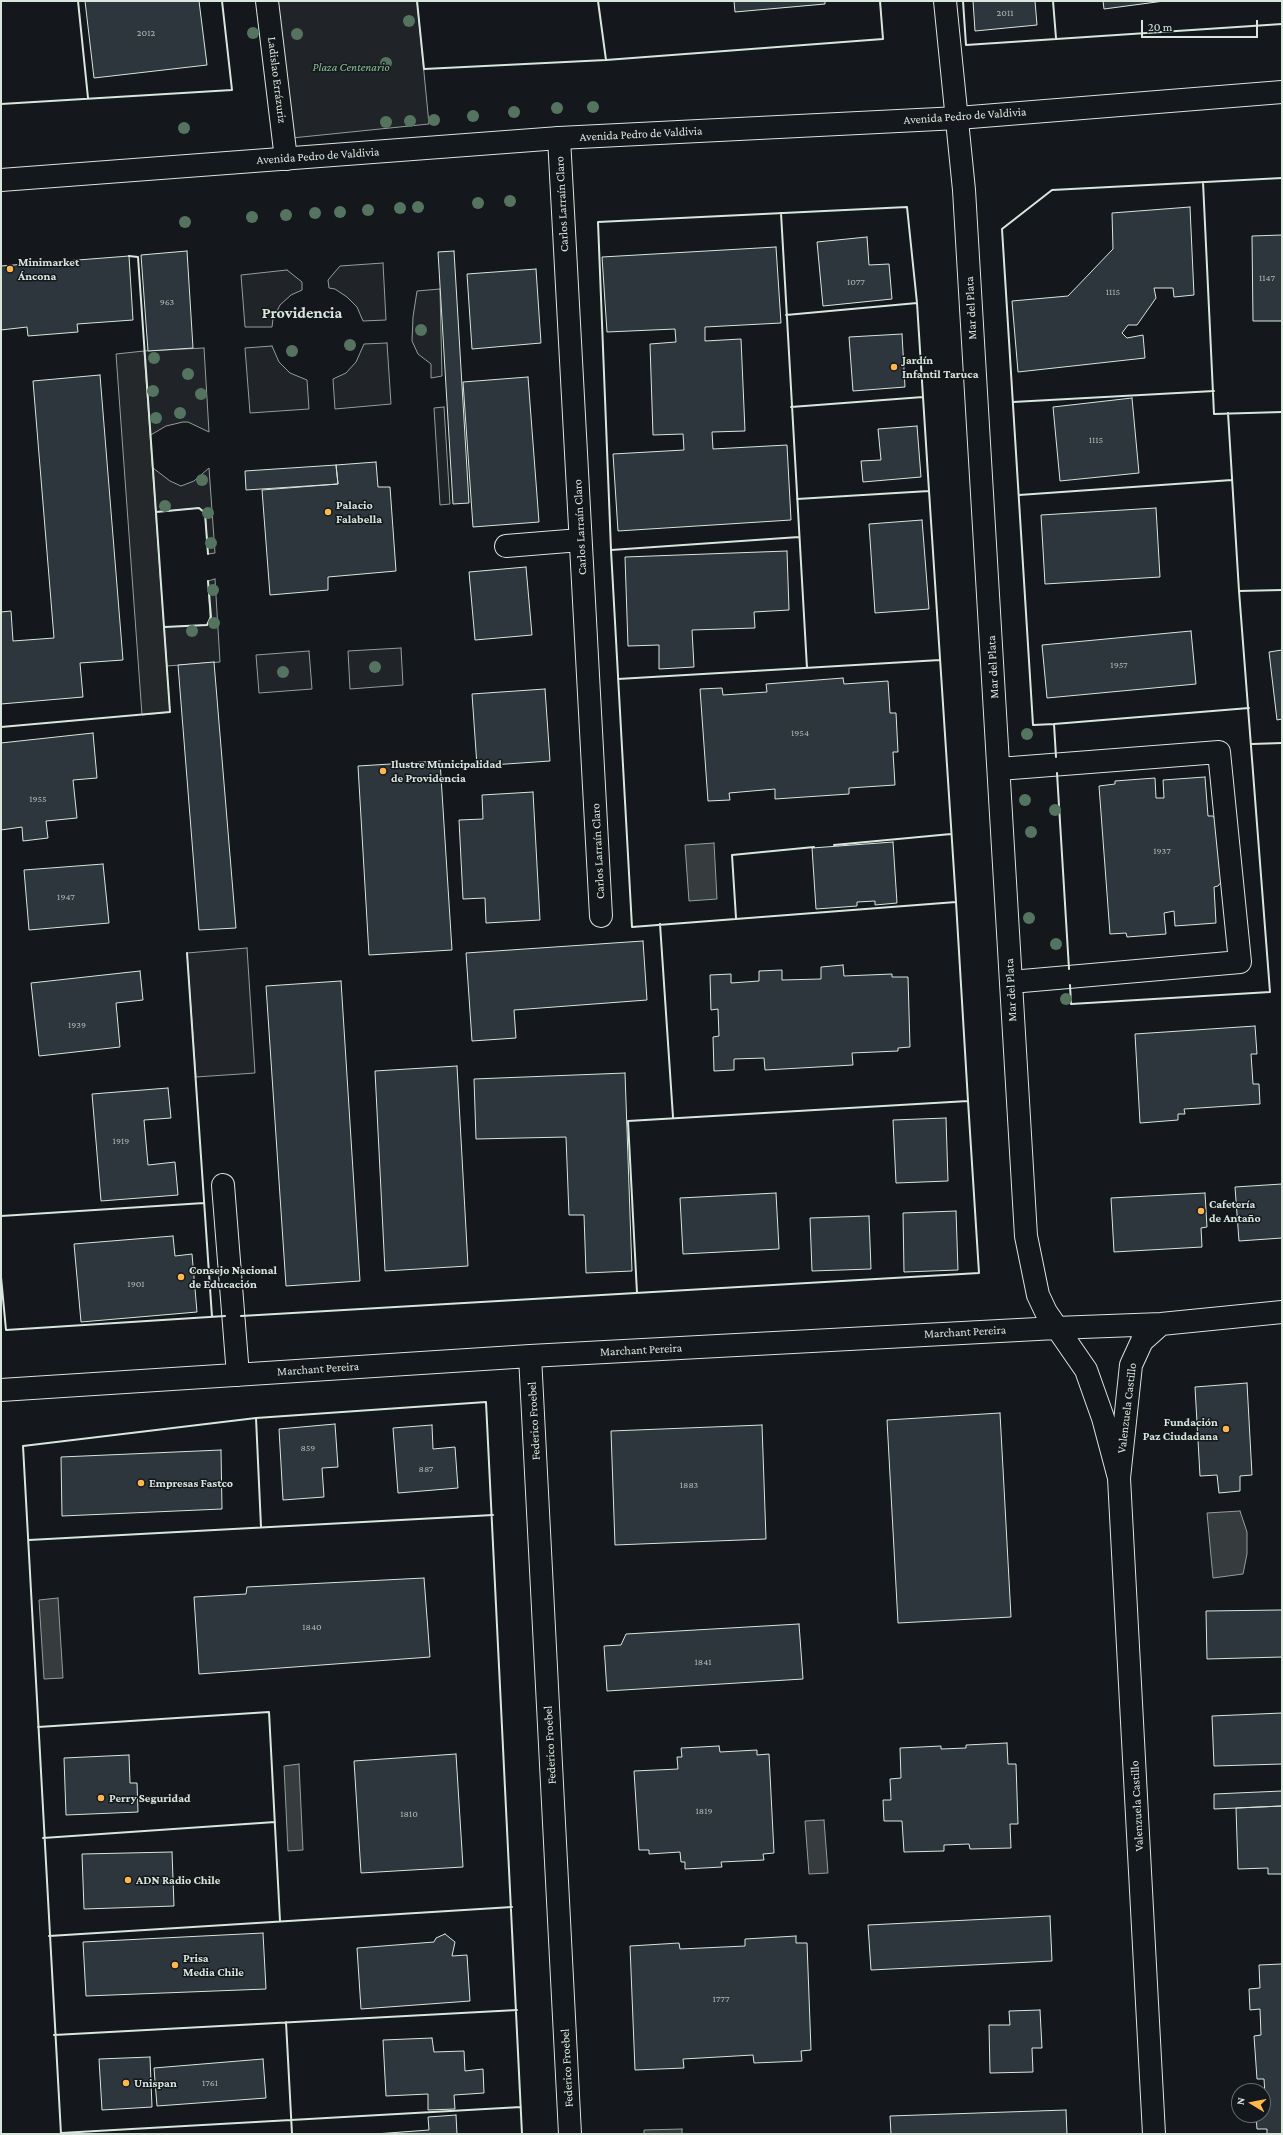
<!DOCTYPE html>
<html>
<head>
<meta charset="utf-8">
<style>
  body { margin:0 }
  #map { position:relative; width:1283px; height:2135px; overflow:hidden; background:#14181c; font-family:"Crimson Pro",serif }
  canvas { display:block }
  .frame { position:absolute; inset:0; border:2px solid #d8e6dc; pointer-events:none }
  .north { position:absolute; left:1231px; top:2083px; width:40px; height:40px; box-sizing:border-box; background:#14181c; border:1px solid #626a69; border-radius:50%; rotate:280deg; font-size:11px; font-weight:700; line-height:16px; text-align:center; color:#d8e6dc }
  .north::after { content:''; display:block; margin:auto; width:14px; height:18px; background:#ffb74d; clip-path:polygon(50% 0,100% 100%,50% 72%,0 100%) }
  .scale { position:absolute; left:1141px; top:20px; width:117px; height:18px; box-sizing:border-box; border:2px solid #d8e6dc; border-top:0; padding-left:5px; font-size:12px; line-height:14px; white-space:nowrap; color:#d8e6dc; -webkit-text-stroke:3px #14181c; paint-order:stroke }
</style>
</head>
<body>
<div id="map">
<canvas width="1283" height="2135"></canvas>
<div class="frame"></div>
<div class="north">N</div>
<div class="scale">20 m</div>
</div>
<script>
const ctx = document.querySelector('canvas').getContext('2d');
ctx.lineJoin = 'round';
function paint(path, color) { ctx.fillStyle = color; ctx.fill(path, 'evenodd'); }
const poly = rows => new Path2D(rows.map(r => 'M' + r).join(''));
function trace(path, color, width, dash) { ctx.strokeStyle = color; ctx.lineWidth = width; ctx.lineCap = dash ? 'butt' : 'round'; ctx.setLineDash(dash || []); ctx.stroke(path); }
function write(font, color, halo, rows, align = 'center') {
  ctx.font = font + ' "Crimson Pro",serif'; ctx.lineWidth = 3; ctx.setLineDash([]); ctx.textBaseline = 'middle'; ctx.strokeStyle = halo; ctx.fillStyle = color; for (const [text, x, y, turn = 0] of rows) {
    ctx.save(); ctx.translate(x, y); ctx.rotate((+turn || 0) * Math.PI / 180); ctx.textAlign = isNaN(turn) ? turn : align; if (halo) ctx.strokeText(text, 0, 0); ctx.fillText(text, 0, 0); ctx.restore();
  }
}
const green = poly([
  [278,1,417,1,429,124,292,138,278,1],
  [383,263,386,320,363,321,357,307,347,297,335,289,329,288,328,280,340,266,383,263],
  [287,270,302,282,302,290,291,295,280,305,273,319,272,327,245,327,241,275,287,270],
  [440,289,442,376,431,378,431,364,418,354,412,341,413,317,417,291,440,289],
  [387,343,391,404,335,409,333,379,346,373,356,362,364,344,387,343],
  [272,346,279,362,290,373,307,380,309,409,250,413,245,348,272,346],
  [204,348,209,432,188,422,183,422,166,426,149,436,144,351,204,348],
  [444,407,450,504,440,505,434,408,444,407],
  [153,468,170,481,181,486,194,481,209,468,215,553,208,554,205,513,199,508,156,512,153,468],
  [215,579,220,662,167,666,164,627,207,625,210,617,208,581,215,579],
  [401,648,403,685,350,689,348,651,401,648],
  [309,651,312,689,259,693,256,655,309,651],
  [247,948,255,1073,196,1077,187,953,247,948]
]);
paint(green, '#202428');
trace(green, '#939e99', 1);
const parking = poly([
  [144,351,170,712,142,715,116,354,144,351]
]);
paint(parking, '#24282b');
trace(parking, '#939e99', 1);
const water = poly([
  [714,843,717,899,689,901,685,845,714,843],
  [1240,1511,1247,1532,1247,1554,1243,1574,1213,1578,1207,1513,1240,1511],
  [58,1598,63,1678,44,1679,39,1600,58,1598],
  [299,1764,303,1850,288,1851,284,1766,299,1764],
  [824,1820,828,1873,809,1874,805,1821,824,1820],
  [682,2129,682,2134,644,2134,644,2130,682,2129]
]);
paint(water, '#363b3e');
trace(water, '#939e99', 1);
const building = poly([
  [85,1,199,1,207,65,94,78,85,1],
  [734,1,825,1,825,4,735,12,734,1],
  [973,1,1035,1,1037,25,975,31,973,1],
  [1103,1,1164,1,1104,9,1103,1],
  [1190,207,1194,295,1174,297,1173,288,1154,288,1156,298,1137,325,1128,325,1122,333,1127,338,1143,335,1145,358,1018,372,1012,301,1068,296,1113,249,1112,213,1190,207],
  [1282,235,1282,340,1282,321,1253,321,1252,236,1282,235],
  [867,237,869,265,889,264,892,299,823,306,817,242,867,237],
  [776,247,781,323,705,327,705,341,741,339,745,431,712,432,713,449,787,445,791,520,618,531,613,454,684,450,683,434,653,435,650,344,676,342,675,329,607,332,602,257,776,247],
  [187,251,193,348,148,351,141,255,187,251],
  [454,251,469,503,453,504,438,252,454,251],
  [129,256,133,320,77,324,78,332,28,336,27,327,1,330,1,266,129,256],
  [536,269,541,343,472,349,467,274,536,269],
  [902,334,905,387,853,391,849,337,902,334],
  [100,375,123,660,80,663,83,697,1,704,1,612,11,611,13,641,54,638,33,381,100,375],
  [528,377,539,522,473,527,463,382,528,377],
  [1132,398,1139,473,1060,481,1053,407,1132,398],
  [917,426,921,477,863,482,861,461,881,460,878,429,917,426],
  [376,462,378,487,390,487,396,571,328,577,328,590,270,595,262,490,338,484,336,465,376,462],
  [336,465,338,484,246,490,245,471,336,465],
  [1156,508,1160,577,1045,584,1041,515,1156,508],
  [922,520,929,609,875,613,869,524,922,520],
  [787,551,789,610,754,612,755,628,692,630,694,667,659,669,659,645,628,646,625,557,787,551],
  [526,567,532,635,475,640,469,572,526,567],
  [1191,631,1196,684,1047,698,1042,645,1191,631],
  [1282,650,1282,719,1277,720,1269,652,1282,650],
  [214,662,236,928,199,930,178,665,214,662],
  [843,678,844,684,888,681,890,713,896,713,898,752,893,752,895,785,849,788,849,794,775,799,775,789,729,793,730,800,708,801,700,689,722,688,723,695,767,692,766,684,843,678],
  [545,689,550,761,477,766,472,694,545,689],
  [93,733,97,778,73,780,77,818,46,821,48,838,23,841,22,827,1,830,1,743,93,733],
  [440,761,452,950,369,955,358,766,440,761],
  [1205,777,1208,816,1213,816,1217,821,1222,881,1218,886,1214,887,1216,923,1175,926,1174,911,1164,913,1166,934,1127,937,1126,933,1110,934,1099,786,1115,784,1115,781,1155,778,1156,798,1164,798,1163,780,1205,777],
  [533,792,540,920,486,923,485,898,463,899,459,820,483,819,482,795,533,792],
  [893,842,897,903,875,905,875,901,857,902,857,906,816,909,812,848,893,842],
  [103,864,109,923,29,930,24,870,103,864],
  [643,941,647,1000,514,1010,516,1038,472,1041,466,953,643,941],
  [843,965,844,976,892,974,892,977,908,977,910,1047,898,1048,898,1051,852,1053,853,1065,765,1070,764,1058,734,1059,734,1070,714,1071,713,1037,719,1036,718,1009,711,1010,710,975,731,974,731,983,759,981,759,971,782,970,782,980,821,979,821,967,843,965],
  [140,971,143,1000,116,1003,120,1047,39,1056,31,983,140,971],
  [341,981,360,1281,286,1286,266,986,341,981],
  [1255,1026,1257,1054,1251,1054,1253,1084,1259,1084,1260,1104,1184,1109,1185,1114,1178,1114,1178,1120,1140,1123,1135,1034,1255,1026],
  [457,1066,468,1266,385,1271,375,1071,457,1066],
  [625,1073,632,1271,586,1273,584,1215,569,1215,566,1137,476,1139,474,1079,625,1073],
  [168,1088,171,1118,144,1120,148,1165,175,1162,178,1195,101,1201,92,1094,168,1088],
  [946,1118,948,1181,896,1183,893,1120,946,1118],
  [1282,1184,1282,1238,1239,1241,1235,1187,1282,1184],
  [776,1193,779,1249,683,1254,680,1198,776,1193],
  [1205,1193,1207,1227,1201,1228,1202,1247,1114,1252,1111,1198,1205,1193],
  [956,1211,958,1270,904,1272,903,1213,956,1211],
  [869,1216,871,1269,812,1271,810,1218,869,1216],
  [173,1236,175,1256,192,1254,197,1312,81,1322,74,1244,173,1236],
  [1247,1383,1252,1475,1240,1476,1240,1491,1219,1493,1217,1475,1200,1476,1195,1387,1247,1383],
  [1000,1413,1011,1617,898,1623,887,1420,1000,1413],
  [335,1424,338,1467,322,1468,324,1497,283,1500,279,1429,335,1424],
  [432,1425,433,1449,455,1447,458,1488,398,1493,393,1428,432,1425],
  [762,1425,766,1539,615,1545,611,1431,762,1425],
  [221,1450,222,1509,62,1516,61,1457,221,1450],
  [424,1578,430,1657,199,1674,194,1597,246,1594,247,1587,424,1578],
  [1282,1610,1282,1657,1207,1659,1206,1611,1282,1610],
  [799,1624,803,1679,607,1691,604,1646,621,1645,626,1634,799,1624],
  [1282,1713,1282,1764,1214,1766,1212,1716,1282,1713],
  [1007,1743,1008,1764,1016,1764,1018,1824,1010,1824,1011,1848,970,1849,969,1844,944,1845,944,1851,904,1852,902,1821,884,1821,883,1800,891,1800,890,1779,901,1778,900,1748,941,1746,941,1749,966,1748,966,1745,1007,1743],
  [719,1746,720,1752,757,1750,757,1755,769,1754,774,1853,763,1854,764,1860,721,1862,722,1867,685,1869,685,1862,681,1862,680,1852,649,1854,649,1850,639,1850,634,1771,678,1769,677,1757,682,1757,681,1748,719,1746],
  [456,1754,463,1867,361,1873,354,1761,456,1754],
  [129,1755,130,1783,137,1783,138,1812,66,1815,64,1758,129,1755],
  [1282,1791,1282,1806,1214,1809,1214,1794,1282,1791],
  [1282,1806,1282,1874,1268,1874,1268,1868,1238,1869,1236,1808,1282,1806],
  [172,1852,174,1906,84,1909,82,1854,172,1852],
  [1050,1916,1052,1961,871,1970,868,1925,1050,1916],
  [263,1933,266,1989,86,1996,83,1942,263,1933],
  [445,1934,455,1942,452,1956,467,1955,470,2001,361,2009,357,1948,434,1942,436,1938,445,1934],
  [796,1936,796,1943,807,1943,811,2050,801,2051,802,2061,754,2063,753,2055,683,2059,684,2068,635,2070,630,1946,679,1943,680,1949,745,1946,745,1939,796,1936],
  [1282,1964,1282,2134,1267,2134,1267,2129,1257,2129,1256,2115,1263,2115,1263,2110,1266,2110,1264,2079,1257,2079,1254,2036,1261,2035,1260,2009,1250,2010,1249,1989,1260,1988,1259,1965,1282,1964],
  [1040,2010,1042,2048,1032,2048,1033,2072,990,2073,989,2025,1010,2025,1009,2011,1040,2010],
  [432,2038,434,2052,464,2051,465,2071,483,2069,484,2093,454,2095,455,2109,428,2110,428,2094,386,2096,383,2040,432,2038],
  [150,2057,152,2107,102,2110,99,2059,150,2057],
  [263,2059,266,2098,157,2106,154,2068,263,2059],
  [1066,2110,1067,2134,891,2134,890,2116,1066,2110],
  [456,2115,457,2134,375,2134,429,2130,428,2117,456,2115]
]);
paint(building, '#2c363c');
trace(building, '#d8e6dc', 1);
const minor = poly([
  [267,1,286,159],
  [945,1,964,190,1026,1236,1038,1295,1046,1312,1086,1370,1103,1418,1119,1478],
  [559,138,601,916],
  [506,546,580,540],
  [999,769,1219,752,1240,962,1011,982],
  [223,1185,238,1375],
  [530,1356,570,2134],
  [1,1390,530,1356,1056,1328,1161,1324,1282,1312],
  [1154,2134,1119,1478,1131,1365,1142,1341,1161,1324]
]);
const major = poly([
  [1,180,559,138,958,118,1282,92]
]);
trace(minor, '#d8e6dc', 24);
trace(major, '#d8e6dc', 24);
trace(minor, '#14181c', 22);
trace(major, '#14181c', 22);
trace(poly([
  [78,1,88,98],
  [417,1,424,69,606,60,883,39,880,1],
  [598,1,606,60],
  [963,1,966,45,1282,24],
  [1053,1,1056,38],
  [1,104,232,90,222,1],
  [1203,182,1214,414,1282,412],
  [781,213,807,668],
  [786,315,917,303],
  [1013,402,1214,391],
  [791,407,923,397],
  [1019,495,1232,480],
  [797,499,929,491],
  [156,512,199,508,205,513,208,554],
  [611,550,799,537],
  [1239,591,1282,590],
  [164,627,207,625,211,617,208,581],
  [618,679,940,660],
  [1054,724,1249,708],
  [1,727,170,712,138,257,129,256],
  [1252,744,1282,743],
  [1056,757,1054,724,1033,725,1002,229,1052,190,1282,178],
  [1057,773,1069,969],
  [834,845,951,834],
  [736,918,732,855,814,847],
  [660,924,673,1117],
  [187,953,212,1317],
  [1070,985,1071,1004,1270,992,1239,591,1228,413],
  [1,1216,204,1203],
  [1,1277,6,1330,225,1316],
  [637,1293,628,1121,968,1101],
  [241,1316,979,1273,968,1101,956,902,929,491,917,303,907,207,598,222,611,550,632,927,956,902],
  [256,1418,261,1527],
  [29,1540,493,1515],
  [38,1727,269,1712,280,1921],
  [43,1838,275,1822],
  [49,1936,512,1907],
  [286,2022,292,2134],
  [54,2035,517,2010],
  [61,2133,521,2107],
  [61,2134,23,1446,256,1418,486,1402,522,2134]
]), '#d8e6dc', 2);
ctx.fillStyle = '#55745f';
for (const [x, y] of [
  [409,21],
  [253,33],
  [297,34],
  [386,63],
  [593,107],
  [557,108],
  [514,112],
  [473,116],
  [434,120],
  [410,121],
  [386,122],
  [184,128],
  [510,201],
  [478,203],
  [418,207],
  [400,208],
  [368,210],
  [340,212],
  [315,213],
  [286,215],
  [252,217],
  [185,222],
  [421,330],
  [350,345],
  [292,351],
  [154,358],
  [188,374],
  [153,391],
  [201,394],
  [180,413],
  [156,418],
  [202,480],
  [165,506],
  [208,513],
  [211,543],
  [213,590],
  [214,623],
  [192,631],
  [375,667],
  [283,672],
  [1027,734],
  [1025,800],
  [1055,810],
  [1031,832],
  [1029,918],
  [1056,944],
  [1066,999]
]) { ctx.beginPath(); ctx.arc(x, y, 6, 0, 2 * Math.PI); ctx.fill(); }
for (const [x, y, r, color] of [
  [10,269,4,"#ffb74d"],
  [894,367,4,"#ffb74d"],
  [328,512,4,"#ffb74d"],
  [383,771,4,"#ffb74d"],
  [1201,1211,4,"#ffb74d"],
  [181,1277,4,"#ffb74d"],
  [1226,1429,4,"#ffb74d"],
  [141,1483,4,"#ffb74d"],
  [101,1798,4,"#ffb74d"],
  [128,1880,4,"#ffb74d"],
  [175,1965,4,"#ffb74d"],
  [126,2083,4,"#ffb74d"]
]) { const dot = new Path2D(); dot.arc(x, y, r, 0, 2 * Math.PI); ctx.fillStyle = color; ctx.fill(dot); trace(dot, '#14181c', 1.5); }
write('10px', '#adbab4', null, [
  ["2011",1005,13],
  ["2012",146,33],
  ["1147",1267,278],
  ["1077",856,282],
  ["1115",1113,292],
  ["963",167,302],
  ["1115",1096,440],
  ["1957",1119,665],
  ["1954",800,733],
  ["1955",38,799],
  ["1937",1162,851],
  ["1947",66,897],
  ["1939",77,1025],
  ["1919",121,1141],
  ["1901",136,1284],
  ["859",308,1448],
  ["887",426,1469],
  ["1883",689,1485],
  ["1840",312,1627],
  ["1841",703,1662],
  ["1819",704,1811],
  ["1810",409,1814],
  ["1777",721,1999],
  ["1761",210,2083]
]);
write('italic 12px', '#8ac095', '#14181c', [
  ["Plaza Centenario",351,67]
]);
write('12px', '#d8e6dc', '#14181c', [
  ["Ladislao Errázuriz",277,80,83],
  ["Avenida Pedro de Valdivia",965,116,-4],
  ["Avenida Pedro de Valdivia",641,134,-3],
  ["Avenida Pedro de Valdivia",318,156,-4],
  ["Carlos Larraín Claro",562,204,-93],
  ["Mar del Plata",971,308,-93],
  ["Carlos Larraín Claro",580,527,-93],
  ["Mar del Plata",993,667,-93],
  ["Carlos Larraín Claro",598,851,-93],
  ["Mar del Plata",1011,990,-93],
  ["Marchant Pereira",965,1332,-3],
  ["Marchant Pereira",641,1350,-3],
  ["Marchant Pereira",318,1369,-4],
  ["Valenzuela Castillo",1127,1408,-83],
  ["Federico Froebel",534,1421,-93],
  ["Federico Froebel",550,1745,-93],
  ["Valenzuela Castillo",1137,1806,-93],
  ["Federico Froebel",567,2068,-93]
]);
write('bold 12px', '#d8e6dc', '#14181c', [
  ["Minimarket",18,262],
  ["Áncona",18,276],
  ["Jardín",902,360],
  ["Infantil Taruca",902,374],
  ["Palacio",336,505],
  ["Falabella",336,519],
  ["Ilustre Municipalidad",391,764],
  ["de Providencia",391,778],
  ["Cafetería",1209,1204],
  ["de Antaño",1209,1218],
  ["Consejo Nacional",189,1270],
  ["de Educación",189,1284],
  ["Fundación",1218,1422,"right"],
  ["Paz Ciudadana",1218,1436,"right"],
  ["Empresas Fastco",149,1483],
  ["Perry Seguridad",109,1798],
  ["ADN Radio Chile",136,1880],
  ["Prisa",183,1958],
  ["Media Chile",183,1972],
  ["Unispan",134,2083]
], 'left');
write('bold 16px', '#d8e6dc', '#14181c', [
  ["Providencia",302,313]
]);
</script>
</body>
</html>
